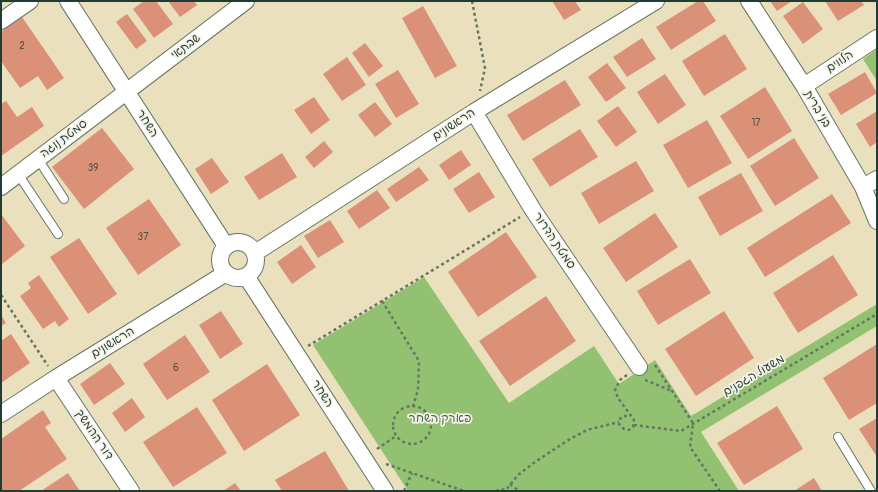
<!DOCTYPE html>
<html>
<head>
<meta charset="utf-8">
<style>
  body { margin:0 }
  #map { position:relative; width:878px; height:492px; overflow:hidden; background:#ebe0be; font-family:Pangolin,sans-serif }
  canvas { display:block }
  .frame { position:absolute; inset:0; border:2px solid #1f3d34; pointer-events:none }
</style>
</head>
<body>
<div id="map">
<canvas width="878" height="492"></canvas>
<div class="frame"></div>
</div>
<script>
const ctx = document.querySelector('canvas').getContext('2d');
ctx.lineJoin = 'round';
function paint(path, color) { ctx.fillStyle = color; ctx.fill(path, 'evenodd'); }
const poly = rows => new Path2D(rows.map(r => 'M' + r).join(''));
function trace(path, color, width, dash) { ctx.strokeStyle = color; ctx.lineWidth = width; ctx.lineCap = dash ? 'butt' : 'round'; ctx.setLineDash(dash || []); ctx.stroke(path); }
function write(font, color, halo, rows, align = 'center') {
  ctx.font = font + ' Pangolin,"Playpen Sans Hebrew",sans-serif'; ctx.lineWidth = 3.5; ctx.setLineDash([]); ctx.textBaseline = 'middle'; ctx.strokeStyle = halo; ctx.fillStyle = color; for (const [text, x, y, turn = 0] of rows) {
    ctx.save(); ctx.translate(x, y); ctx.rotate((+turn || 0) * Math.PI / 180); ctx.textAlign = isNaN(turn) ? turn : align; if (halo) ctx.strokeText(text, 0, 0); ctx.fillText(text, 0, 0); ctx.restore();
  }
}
paint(poly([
  [877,49,877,81,863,59],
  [424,277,509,403,594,346,619,384,655,360,691,416,877,304,877,326,701,432,739,491,408,491,313,345]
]), '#92c271');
paint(poly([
  [144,1,156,1,173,24,154,38,133,9],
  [168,1,194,1,197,5,180,17],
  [552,1,575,1,581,10,564,20],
  [698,1,703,1,716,21,671,50,656,27],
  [770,1,792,1,777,11],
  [825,1,861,1,864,5,838,21],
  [803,2,823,29,803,44,783,16],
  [423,6,457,66,435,78,402,18],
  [127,14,147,41,136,49,116,22],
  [22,17,64,78,47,90,38,76,20,88,1,61,1,32],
  [725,34,747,69,704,96,682,61],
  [642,38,656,59,627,77,613,57],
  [365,43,383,66,369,77,352,53],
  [347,57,366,85,342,101,323,74],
  [607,63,626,88,606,102,588,77],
  [398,70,419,104,396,118,375,84],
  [865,72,877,93,841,115,828,94],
  [665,74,686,105,658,124,637,92],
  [565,80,581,105,523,141,507,115],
  [765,87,792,131,748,159,720,116],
  [314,97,330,120,311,134,294,110],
  [6,101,17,117,32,107,44,126,1,156,1,104],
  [375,102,392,124,375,137,358,115],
  [618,106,637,132,616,147,597,121],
  [877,111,877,142,870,147,856,124],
  [707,120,732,163,688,188,663,145],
  [102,128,134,169,84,209,52,167],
  [580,129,598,157,550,187,532,159],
  [794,138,819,178,775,206,750,166],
  [324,141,333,152,314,168,305,157],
  [461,150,471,165,449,180,439,165],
  [282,153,297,177,259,200,244,177],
  [212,158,229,182,211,194,195,169],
  [636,161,654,191,599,224,581,193],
  [419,167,429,180,396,202,387,189],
  [479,172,495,197,469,213,453,189],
  [741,173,763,211,720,236,698,197],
  [377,190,390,208,359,229,347,211],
  [832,194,851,223,765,277,747,248],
  [149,199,181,245,138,275,106,228],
  [655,213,678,247,626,282,603,248],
  [1,214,25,246,2,264,1,262],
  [330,220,344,242,318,258,304,236],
  [506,232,537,277,478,317,448,272],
  [79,238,117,294,88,314,50,257],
  [301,245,316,267,292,284,277,262],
  [833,255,858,295,798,333,773,293],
  [690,259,711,293,658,325,637,291],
  [39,275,69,319,59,327,55,321,43,329,20,296,31,288,28,283],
  [546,296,576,341,510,386,479,341],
  [221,311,243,344,220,359,199,325],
  [724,311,754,358,696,396,665,349],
  [1,315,6,323,1,326],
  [11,334,30,363,1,383,1,341],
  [185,335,210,372,167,400,143,364],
  [877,344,877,403,849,420,823,378],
  [110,363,125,384,94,405,80,384],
  [267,364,300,415,244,451,212,400],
  [132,398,145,417,125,432,112,413],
  [777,406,803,449,744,485,717,443],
  [197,407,227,453,173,487,143,442],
  [43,410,51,423,45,427,67,459,19,491,1,491,1,439],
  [877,418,877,457,859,429],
  [325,451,349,491,282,491,275,480],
  [68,473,80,491,41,491],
  [814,478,822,491,794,491],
  [235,483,241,491,223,491]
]), '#da9177');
const service = poly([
  [38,159,64,199],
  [18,174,58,234],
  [838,437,871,491]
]);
const minor = poly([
  [68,1,226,246],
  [749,1,804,86,863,187,877,221],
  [1,21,30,1],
  [804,86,877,38],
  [474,112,533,210,639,367],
  [1,187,246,1],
  [863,187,877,179],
  '220 260a18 18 0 1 1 36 0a18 18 0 1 1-36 0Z',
  [255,253,474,112,656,1],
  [246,276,385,491],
  [56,378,131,491],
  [1,414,56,378,226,273]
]);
trace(service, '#667664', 10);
trace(minor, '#667664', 18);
trace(poly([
  [472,1,485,68,480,91],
  [1,295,48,366],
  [382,301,419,361,418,390,413,406],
  [308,346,520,217],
  [655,365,693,423,690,447,720,491],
  [627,375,620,380,615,390,618,398,634,420,633,427,629,430,624,429,619,424,620,419,623,416,631,416],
  [645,380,672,391],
  '393 425a19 19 0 1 1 38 0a19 19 0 1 1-38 0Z',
  [634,425,681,431,877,314],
  [377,449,396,436],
  [386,464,464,491],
  [510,484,519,491],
  [404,491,412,473],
  [496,491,501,489,506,490,518,475,535,462,570,439,587,430,619,422]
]), '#667664', 2.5, [3, 3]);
trace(service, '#fff', 8);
trace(minor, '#fff', 16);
write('10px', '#4e5245', null, [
  ["2",22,46],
  ["17",756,123],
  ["39",93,168],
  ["37",143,237],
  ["6",176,368]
]);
write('12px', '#1f3d34', '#f7f3e8', [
  ["שבתאי",186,47,-37],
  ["הלווים",840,62,-34],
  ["בני ברית",817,109,59],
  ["השחר",147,124,57],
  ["הראשונים",454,125,-33],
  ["סמטת נוגה",64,139,-37],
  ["סמטת הדרור",554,241,56],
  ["הראשונים",113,343,-32],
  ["משעול הגפנים",754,376,-31],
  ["השחר",322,394,57],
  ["דור ההמשך",94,435,56]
]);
write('12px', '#3c5e43', '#f7f3e8', [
  ["פארק השחר",440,419]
]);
</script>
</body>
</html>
